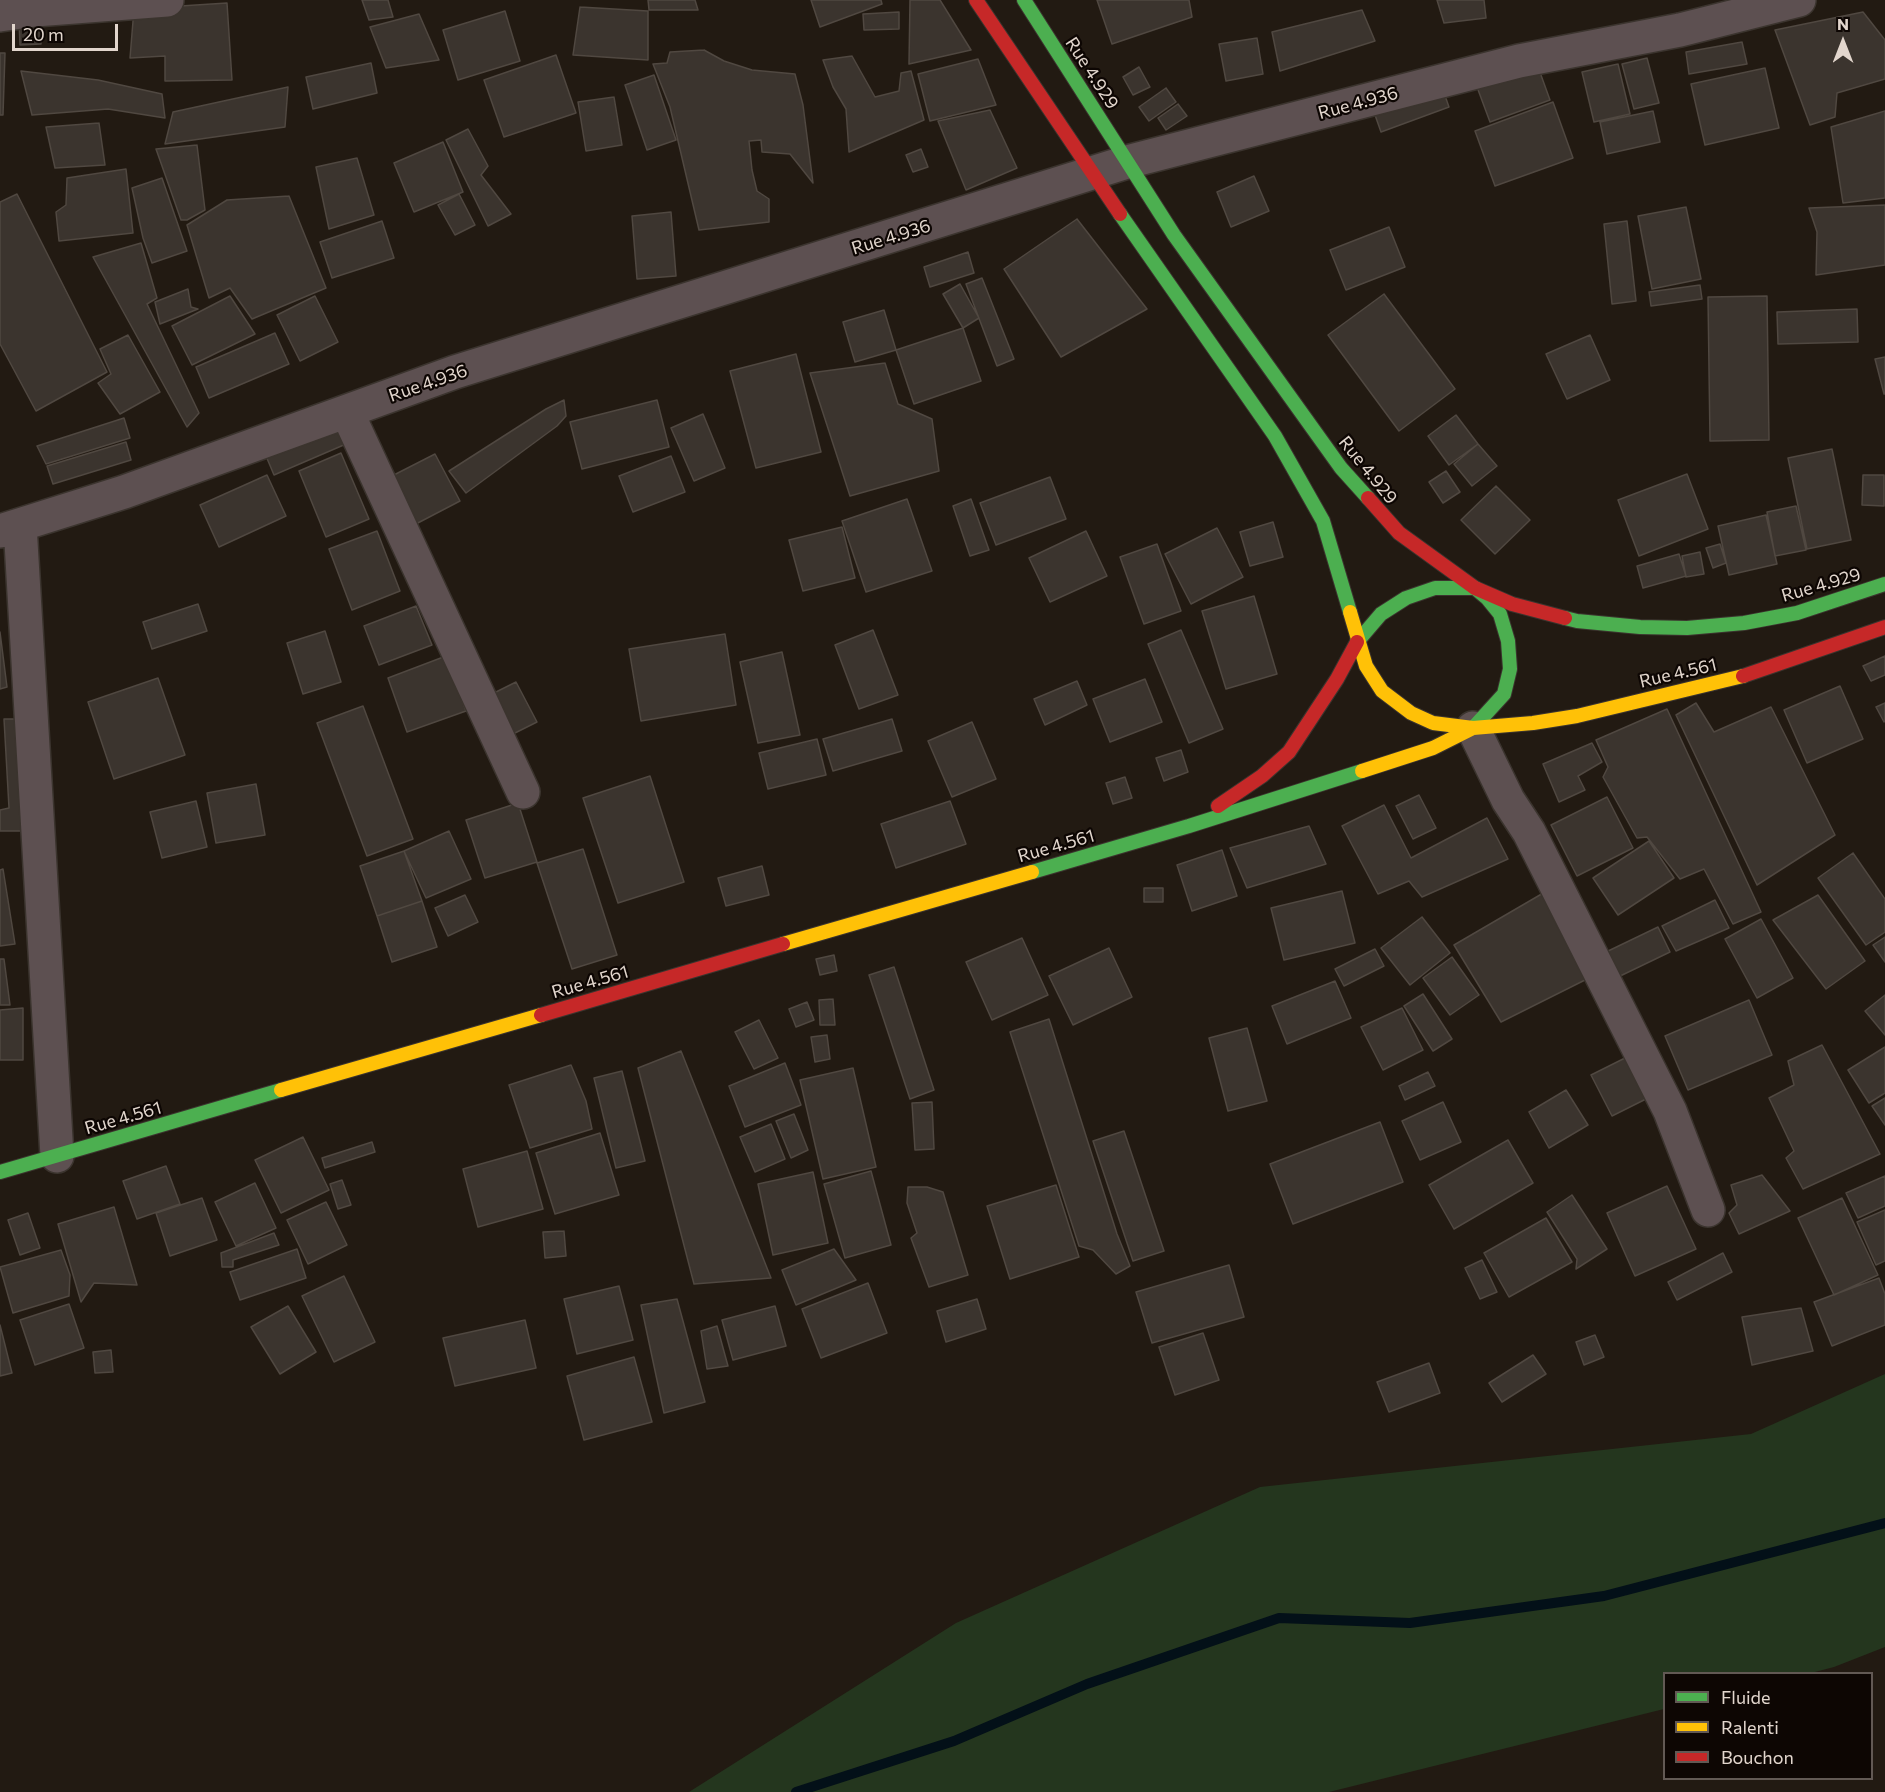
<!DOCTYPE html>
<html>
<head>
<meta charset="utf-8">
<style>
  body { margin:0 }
  #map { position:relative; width:1885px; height:1792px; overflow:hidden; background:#221a12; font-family:Commissioner,sans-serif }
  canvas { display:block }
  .legend { position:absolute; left:1663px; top:1672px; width:210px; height:108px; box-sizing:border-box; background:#0d0603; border:2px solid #625954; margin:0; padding:8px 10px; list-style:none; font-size:18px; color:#e2d6cd }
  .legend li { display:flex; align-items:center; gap:12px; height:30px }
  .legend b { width:30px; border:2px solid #625954 }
  .north { position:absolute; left:1813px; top:12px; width:60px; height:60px; -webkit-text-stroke:4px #0d0603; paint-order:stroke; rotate:0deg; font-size:16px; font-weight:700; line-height:24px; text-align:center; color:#e2d6cd }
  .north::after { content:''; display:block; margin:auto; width:21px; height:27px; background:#e2d6cd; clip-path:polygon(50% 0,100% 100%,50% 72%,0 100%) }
  .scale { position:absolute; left:12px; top:24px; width:106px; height:27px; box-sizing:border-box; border:3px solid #e2d6cd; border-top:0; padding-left:8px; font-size:18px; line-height:21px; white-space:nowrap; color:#e2d6cd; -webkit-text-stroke:4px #0d0603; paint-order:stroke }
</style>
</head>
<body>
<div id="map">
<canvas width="1885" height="1792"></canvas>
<ul class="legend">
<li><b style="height:8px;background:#4caf50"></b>Fluide</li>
<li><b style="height:8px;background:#ffc107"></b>Ralenti</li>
<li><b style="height:8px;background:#c62828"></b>Bouchon</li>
</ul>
<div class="north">N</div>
<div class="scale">20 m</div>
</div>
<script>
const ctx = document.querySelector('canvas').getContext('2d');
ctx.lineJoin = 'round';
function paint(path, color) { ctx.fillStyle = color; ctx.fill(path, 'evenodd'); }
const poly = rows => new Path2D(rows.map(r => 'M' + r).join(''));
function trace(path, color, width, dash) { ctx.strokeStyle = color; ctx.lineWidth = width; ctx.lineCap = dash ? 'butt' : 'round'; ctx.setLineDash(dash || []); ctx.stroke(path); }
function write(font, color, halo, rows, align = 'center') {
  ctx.font = font + ' Commissioner,sans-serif'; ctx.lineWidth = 4.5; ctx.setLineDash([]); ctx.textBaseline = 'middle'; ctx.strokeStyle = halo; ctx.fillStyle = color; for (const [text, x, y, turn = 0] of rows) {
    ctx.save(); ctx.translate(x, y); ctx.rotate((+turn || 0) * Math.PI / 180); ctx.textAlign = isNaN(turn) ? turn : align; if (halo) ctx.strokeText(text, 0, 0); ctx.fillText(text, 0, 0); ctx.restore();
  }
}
paint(poly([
  [1885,1374,1885,1647,1834,1667,1807,1674,1664,1674,1664,1709,1329,1792,689,1792,956,1623,1260,1487,1751,1434]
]), '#24361e');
trace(poly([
  [796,1792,954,1741,1087,1684,1279,1618,1410,1623,1604,1596,1885,1523]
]), '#031018', 10);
const building = poly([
  [362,0,388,0,393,17,369,20,362,0],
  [648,0,695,0,698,10,649,10,648,0],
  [811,0,881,0,882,4,820,27,811,0],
  [910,0,940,0,971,50,909,64,910,0],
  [1097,0,1189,0,1192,17,1112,44,1097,0],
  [1437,0,1484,0,1486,18,1444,23,1437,0],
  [227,3,232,80,165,81,165,56,130,58,134,9,227,3],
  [580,7,648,11,648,60,573,55,580,7],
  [1362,10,1375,41,1280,71,1272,32,1362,10],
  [505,11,520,61,458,80,443,30,505,11],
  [899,12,899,29,864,30,863,14,899,12],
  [1863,12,1885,40,1885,79,1837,93,1835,117,1810,125,1775,30,1863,12],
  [419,14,439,60,386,68,370,27,419,14],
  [19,21,40,21,41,44,20,45,19,21],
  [1257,38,1263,74,1226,81,1219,44,1257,38],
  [1742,42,1747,64,1689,74,1686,52,1742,42],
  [704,50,724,61,752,70,795,74,803,105,813,183,790,154,762,152,761,140,749,141,752,170,757,191,769,199,769,222,699,230,670,107,653,64,667,63,670,52,704,50],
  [0,53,5,53,3,115,0,115,0,53],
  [556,55,576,113,504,137,484,80,556,55],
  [852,56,875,97,899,91,901,73,911,71,924,120,849,152,846,109,833,87,823,60,852,56],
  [1647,58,1659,103,1634,109,1622,64,1647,58],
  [978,59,996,105,930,121,918,74,978,59],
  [371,63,377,93,313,109,306,77,371,63],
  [1537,64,1550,100,1490,122,1477,87,1537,64],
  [1618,64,1630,114,1594,122,1582,72,1618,64],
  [1139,67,1150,87,1133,95,1123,77,1139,67],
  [1765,68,1779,128,1705,145,1691,84,1765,68],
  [21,71,98,80,162,94,165,118,108,109,32,115,21,71],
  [654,75,676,140,647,150,625,85,654,75],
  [288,87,285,127,165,144,173,112,288,87],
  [1166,88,1176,102,1149,121,1139,107,1166,88],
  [1443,90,1449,107,1381,132,1375,115,1443,90],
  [614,97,622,145,586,151,578,102,614,97],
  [1553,102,1573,158,1495,186,1475,131,1553,102],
  [1178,104,1187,116,1166,130,1158,118,1178,104],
  [990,110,1017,168,966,190,938,121,990,110],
  [1653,111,1660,142,1607,154,1600,122,1653,111],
  [1885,111,1885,198,1843,203,1831,127,1885,111],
  [99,123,105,165,55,168,46,127,99,123],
  [468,129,488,166,481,175,511,214,488,226,446,140,468,129],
  [443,142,463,192,414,212,394,163,443,142],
  [197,145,205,210,187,220,181,220,156,149,197,145],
  [921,149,928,167,913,172,906,155,921,149],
  [357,158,374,215,329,229,316,167,357,158],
  [126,169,133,233,59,241,56,212,66,205,67,178,126,169],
  [1254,176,1269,211,1231,227,1217,192,1254,176],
  [162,178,187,251,152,263,143,238,132,188,162,178],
  [17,194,107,372,36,411,0,344,0,202,17,194],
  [459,194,475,225,455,235,438,205,459,194],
  [289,196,326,288,252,319,230,288,209,298,187,225,227,200,289,196],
  [1885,205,1885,265,1816,275,1817,232,1809,208,1885,205],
  [1686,207,1701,279,1652,289,1638,216,1686,207],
  [671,212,676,276,637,279,632,216,671,212],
  [1077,219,1147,309,1061,357,1004,269,1077,219],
  [382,221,394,258,332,278,320,242,382,221],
  [1627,221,1636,301,1612,304,1604,224,1627,221],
  [1389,227,1405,267,1346,290,1330,250,1389,227],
  [141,243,157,298,147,304,199,413,187,427,93,257,141,243],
  [968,252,974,273,930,287,924,267,968,252],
  [982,278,1014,359,997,366,966,284,982,278],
  [960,284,979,318,963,328,943,294,960,284],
  [1700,285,1702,299,1651,306,1649,292,1700,285],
  [188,289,191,307,198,309,160,324,155,302,188,289],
  [1384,294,1455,389,1399,431,1328,335,1384,294],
  [230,296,255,334,192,365,172,326,230,296],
  [315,296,338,342,300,361,277,315,315,296],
  [1767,296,1769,440,1710,441,1708,297,1767,296],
  [1857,309,1858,342,1778,344,1777,312,1857,309],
  [884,310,896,350,855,362,843,322,884,310],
  [963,328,981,381,914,404,896,350,963,328],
  [275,333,289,364,209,398,196,367,275,333],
  [128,335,160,392,120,414,98,383,111,374,100,349,128,335],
  [1590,335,1610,380,1567,399,1546,354,1590,335],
  [796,354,821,452,756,468,730,371,796,354],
  [1885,357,1885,394,1884,394,1875,359,1885,357],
  [885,363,898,404,932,419,939,471,850,496,810,373,885,363],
  [564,400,566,416,557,426,466,493,449,471,546,409,564,400],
  [657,400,669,447,582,469,570,422,657,400],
  [703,414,725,468,694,481,671,428,703,414],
  [1456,415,1478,444,1449,465,1428,436,1456,415],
  [124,418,130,438,46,464,37,446,124,418],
  [338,426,346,444,274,475,266,456,338,426],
  [126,442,131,460,53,484,47,466,126,442],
  [1478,444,1497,466,1472,486,1454,464,1478,444],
  [1832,449,1851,540,1807,549,1788,458,1832,449],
  [341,453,369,519,326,537,299,471,341,453],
  [435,454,460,501,414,525,388,478,435,454],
  [671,456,685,492,633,512,619,476,671,456],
  [1446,471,1460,492,1443,503,1429,482,1446,471],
  [1687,474,1708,529,1639,556,1618,500,1687,474],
  [267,475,286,516,219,547,200,505,267,475],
  [1863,475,1884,475,1884,506,1862,505,1863,475],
  [1050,477,1066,519,996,545,980,503,1050,477],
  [1496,486,1530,520,1495,554,1461,520,1496,486],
  [907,499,932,571,866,592,842,521,907,499],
  [971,499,989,550,970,556,953,506,971,499],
  [1796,506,1806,550,1775,556,1767,512,1796,506],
  [1766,515,1777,564,1729,575,1718,526,1766,515],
  [1273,522,1283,557,1250,566,1240,532,1273,522],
  [842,527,855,578,803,591,789,540,842,527],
  [1217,528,1243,577,1191,604,1165,554,1217,528],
  [377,531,400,591,352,610,329,549,377,531],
  [1086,531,1107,576,1050,602,1029,558,1086,531],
  [1157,544,1181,611,1144,624,1120,557,1157,544],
  [1720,544,1726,563,1713,568,1706,548,1720,544],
  [1700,552,1704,574,1686,577,1682,556,1700,552],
  [1679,554,1686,576,1643,588,1637,566,1679,554],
  [1254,596,1277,674,1226,689,1202,611,1254,596],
  [198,604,207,631,152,649,143,622,198,604],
  [416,606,432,645,379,665,364,626,416,606],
  [873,630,898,695,859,709,835,645,873,630],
  [1181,630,1223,729,1189,743,1148,644,1181,630],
  [325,631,341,682,303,694,287,643,325,631],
  [0,632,7,687,0,689,0,632],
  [725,634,736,705,641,721,629,649,725,634],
  [782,652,800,735,758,743,740,662,782,652],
  [446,656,466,711,407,732,388,678,446,656],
  [1885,656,1885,675,1871,681,1863,666,1885,656],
  [158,678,185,755,114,779,88,702,158,678],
  [1145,679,1162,722,1110,742,1093,699,1145,679],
  [1077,681,1087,705,1045,725,1034,699,1077,681],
  [516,682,537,722,513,734,492,694,516,682],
  [1840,686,1863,739,1807,763,1784,710,1840,686],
  [1696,703,1714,732,1771,707,1835,835,1757,885,1676,715,1696,703],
  [1885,703,1885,721,1884,722,1876,707,1885,703],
  [363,706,413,839,367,856,317,723,363,706],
  [1667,709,1761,912,1733,924,1704,869,1680,879,1647,837,1637,838,1603,777,1608,767,1596,740,1667,709],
  [4,719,29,719,27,831,0,831,0,810,9,808,4,719],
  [892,719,902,751,833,771,823,739,892,719],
  [972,722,996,779,952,797,928,741,972,722],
  [817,739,826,775,768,789,759,753,817,739],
  [1592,743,1602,762,1578,776,1585,790,1559,802,1543,764,1592,743],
  [1181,750,1188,772,1164,781,1156,758,1181,750],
  [650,776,684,882,618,903,583,798,650,776],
  [1125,777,1132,798,1113,804,1106,783,1125,777],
  [256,784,265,835,216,843,207,793,256,784],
  [1419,795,1436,828,1413,839,1396,806,1419,795],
  [1607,797,1633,848,1577,876,1551,825,1607,797],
  [196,801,207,847,162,858,150,812,196,801],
  [950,801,966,844,896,868,881,824,950,801],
  [518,803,537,862,485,878,466,820,518,803],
  [1384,805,1411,858,1487,818,1508,859,1422,897,1409,881,1378,894,1342,826,1384,805],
  [1309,826,1326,864,1247,888,1230,848,1309,826],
  [449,831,471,879,426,898,404,851,449,831],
  [1649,841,1674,878,1618,915,1593,878,1649,841],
  [583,849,617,955,572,969,537,863,583,849],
  [1222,850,1237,896,1192,911,1177,865,1222,850],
  [404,851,422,901,377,916,360,866,404,851],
  [1853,853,1885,899,1885,932,1866,945,1818,878,1853,853],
  [762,866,769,895,726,906,718,878,762,866],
  [3,869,15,944,0,946,0,870,3,869],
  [1144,888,1163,888,1163,902,1144,902,1144,888],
  [1342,891,1355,943,1284,960,1271,908,1342,891],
  [1545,892,1595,975,1501,1022,1454,945,1545,892],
  [465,895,478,922,448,936,435,908,465,895],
  [1818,895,1865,961,1826,989,1773,920,1818,895],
  [1715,900,1729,928,1676,951,1662,926,1715,900],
  [422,901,437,947,392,962,377,916,422,901],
  [1422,917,1450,953,1410,985,1381,948,1422,917],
  [1761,919,1793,978,1757,998,1725,939,1761,919],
  [1658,927,1670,952,1616,978,1604,953,1658,927],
  [1885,937,1885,962,1873,945,1885,937],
  [1022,938,1048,995,992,1020,966,962,1022,938],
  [1109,948,1132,997,1073,1025,1049,976,1109,948],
  [1375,949,1384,966,1344,986,1335,969,1375,949],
  [834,955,837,971,820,975,816,959,834,955],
  [1452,957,1479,995,1450,1015,1423,978,1452,957],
  [0,959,4,959,10,1005,0,1005,0,959],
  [894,967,934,1090,910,1099,869,975,894,967],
  [1335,981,1351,1018,1287,1044,1272,1006,1335,981],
  [1423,994,1452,1039,1433,1051,1404,1006,1423,994],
  [1885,995,1885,1035,1865,1011,1885,995],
  [833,999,835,1025,820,1025,819,1000,833,999],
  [1749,1000,1772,1055,1688,1090,1665,1036,1749,1000],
  [807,1002,814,1020,796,1027,789,1009,807,1002],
  [23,1008,23,1060,0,1060,0,1010,23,1008],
  [1402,1008,1423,1050,1383,1070,1361,1027,1402,1008],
  [1049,1019,1117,1234,1130,1266,1116,1274,1093,1250,1079,1246,1010,1032,1049,1019],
  [759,1020,778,1058,754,1069,735,1032,759,1020],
  [1247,1028,1267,1101,1228,1111,1209,1038,1247,1028],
  [827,1035,830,1059,815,1062,811,1037,827,1035],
  [1822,1045,1880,1154,1803,1189,1786,1158,1794,1151,1769,1098,1794,1085,1788,1061,1822,1045],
  [1885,1047,1885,1093,1869,1103,1848,1070,1885,1047],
  [681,1051,771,1278,694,1284,638,1068,681,1051],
  [1629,1056,1650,1097,1612,1116,1591,1075,1629,1056],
  [785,1063,801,1105,745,1127,729,1086,785,1063],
  [571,1065,586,1101,592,1129,530,1148,509,1085,571,1065],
  [853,1068,876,1167,823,1179,800,1080,853,1068],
  [622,1071,645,1161,616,1168,594,1078,622,1071],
  [1428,1072,1435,1086,1405,1100,1399,1086,1428,1072],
  [1566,1090,1588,1125,1549,1148,1529,1112,1566,1090],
  [1885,1098,1885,1125,1872,1106,1885,1098],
  [932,1102,934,1149,915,1150,912,1103,932,1102],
  [1443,1102,1461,1142,1420,1160,1402,1121,1443,1102],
  [794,1114,808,1150,791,1158,776,1121,794,1114],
  [1380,1122,1403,1182,1293,1224,1270,1164,1380,1122],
  [771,1124,785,1159,755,1172,740,1137,771,1124],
  [1124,1131,1164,1251,1133,1261,1093,1141,1124,1131],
  [600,1133,619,1195,555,1214,536,1153,600,1133],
  [303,1137,329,1190,281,1213,255,1160,303,1137],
  [1508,1140,1533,1183,1454,1229,1429,1185,1508,1140],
  [372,1142,375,1152,325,1168,322,1158,372,1142],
  [527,1151,543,1209,478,1227,463,1169,527,1151],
  [166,1166,180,1204,137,1219,123,1181,166,1166],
  [871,1171,891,1245,845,1258,824,1184,871,1171],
  [813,1172,828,1243,773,1255,758,1184,813,1172],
  [1762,1175,1790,1211,1739,1234,1729,1213,1737,1205,1731,1185,1762,1175],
  [1885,1176,1885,1206,1858,1218,1846,1193,1885,1176],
  [342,1180,351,1205,338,1209,330,1184,342,1180],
  [255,1183,276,1228,236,1246,215,1202,255,1183],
  [1056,1185,1079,1257,1010,1279,987,1206,1056,1185],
  [1667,1186,1696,1249,1635,1276,1607,1213,1667,1186],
  [908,1187,927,1187,943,1192,968,1275,929,1287,911,1238,917,1233,907,1203,908,1187],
  [1572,1195,1607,1249,1576,1269,1577,1259,1547,1212,1572,1195],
  [202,1198,217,1240,170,1256,156,1213,202,1198],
  [1842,1198,1878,1275,1834,1295,1798,1218,1842,1198],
  [326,1202,347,1245,308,1264,287,1220,326,1202],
  [114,1207,137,1285,94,1283,81,1302,58,1224,114,1207],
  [1885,1210,1885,1261,1876,1265,1857,1222,1885,1210],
  [28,1213,40,1248,20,1255,8,1220,28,1213],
  [1546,1218,1572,1262,1509,1297,1484,1253,1546,1218],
  [564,1231,566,1256,545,1258,543,1232,564,1231],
  [274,1233,279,1245,233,1260,233,1267,222,1267,221,1253,274,1233],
  [297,1249,306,1278,240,1300,230,1272,297,1249],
  [834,1249,856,1280,796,1305,782,1270,834,1249],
  [61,1250,70,1275,69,1296,13,1313,0,1267,61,1250],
  [1723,1253,1732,1272,1677,1300,1668,1282,1723,1253],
  [1482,1260,1497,1292,1480,1299,1465,1268,1482,1260],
  [1229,1265,1244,1317,1152,1343,1136,1292,1229,1265],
  [344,1276,375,1342,334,1362,302,1296,344,1276],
  [1879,1278,1885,1294,1885,1325,1832,1346,1814,1302,1879,1278],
  [868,1283,887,1333,821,1358,802,1309,868,1283],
  [619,1286,633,1340,577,1354,564,1299,619,1286],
  [677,1299,705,1402,664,1413,641,1305,677,1299],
  [977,1299,986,1329,946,1342,937,1311,977,1299],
  [69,1304,84,1348,35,1365,20,1320,69,1304],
  [288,1306,316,1352,280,1374,251,1327,288,1306],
  [775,1306,786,1346,733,1360,722,1320,775,1306],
  [1801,1308,1813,1351,1752,1365,1742,1317,1801,1308],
  [525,1320,536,1368,455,1386,443,1338,525,1320],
  [0,1325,12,1373,0,1376,0,1325],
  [717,1326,728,1366,707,1369,701,1331,717,1326],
  [1203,1333,1219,1380,1175,1395,1159,1347,1203,1333],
  [1595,1335,1604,1357,1584,1365,1576,1342,1595,1335],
  [111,1350,113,1372,95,1373,93,1352,111,1350],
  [1533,1355,1546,1374,1502,1402,1489,1383,1533,1355],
  [634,1357,652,1422,584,1440,567,1376,634,1357],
  [1429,1363,1440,1393,1389,1412,1377,1382,1429,1363]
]);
paint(building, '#3b342e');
trace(building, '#504841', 1.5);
const street = poly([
  [0,15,35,10,167,0],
  [347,412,523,792],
  [20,525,57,1156],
  [0,531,124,492,455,372,1127,162,1519,61,1680,30,1799,0],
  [1473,728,1508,800,1529,832,1670,1111,1708,1210]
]);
const fast = poly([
  [1024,0,1174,235,1341,468,1368,498],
  [1120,214,1275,436,1323,521,1350,612],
  [1565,618,1577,621,1640,627,1687,628,1744,623,1797,613,1885,584],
  [1357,642,1381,614,1406,598,1435,588,1475,588,1487,598,1500,614,1508,641,1510,669,1504,694,1473,728],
  [1032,872,1189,826,1362,771],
  [0,1172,281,1090]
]);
const slow = poly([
  [1350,612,1366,666,1382,691,1411,713,1433,723,1473,728,1533,723,1577,716,1743,676],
  [1362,771,1433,748,1473,728],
  [783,944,1032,872],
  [281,1090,541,1015]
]);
const jam = poly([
  [976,0,1120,214],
  [1368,498,1399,533,1475,588,1512,604,1565,618],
  [1743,676,1885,627],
  [1218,806,1262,776,1289,752,1337,679,1357,642],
  [541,1015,783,944]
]);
trace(street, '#3b342e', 36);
trace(fast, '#3b342e', 16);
trace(slow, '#3b342e', 16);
trace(jam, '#3b342e', 16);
trace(street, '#5d5051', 33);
trace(fast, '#4caf50', 14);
trace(slow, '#ffc107', 14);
trace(jam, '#c62828', 14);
write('18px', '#e2d6cd', '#0d0603', [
  ["Rue 4.929",1092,73,57],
  ["Rue 4.936",1358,103,-15],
  ["Rue 4.936",891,237,-17],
  ["Rue 4.936",428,383,-19],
  ["Rue 4.929",1368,470,51],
  ["Rue 4.929",1821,585,-16],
  ["Rue 4.561",1678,673,-13],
  ["Rue 4.561",1056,846,-16],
  ["Rue 4.561",590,982,-16],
  ["Rue 4.561",123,1118,-16]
]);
</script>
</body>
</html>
